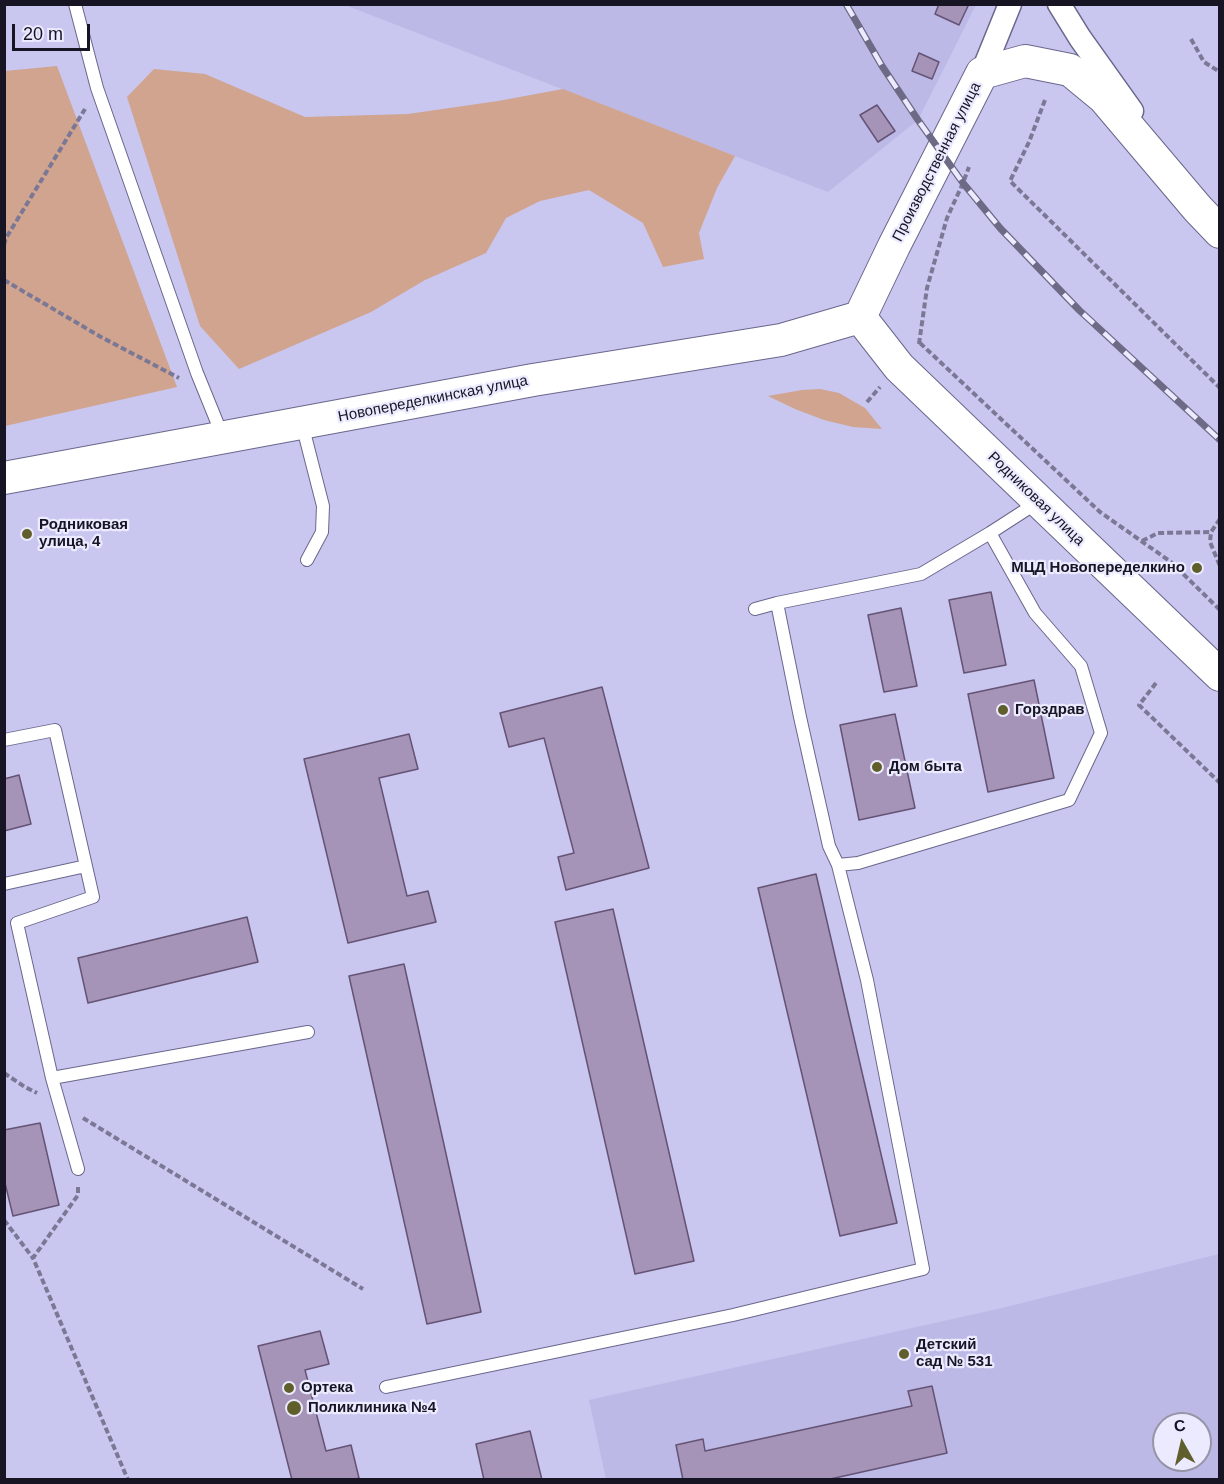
<!DOCTYPE html>
<html>
<head>
<meta charset="utf-8">
<style>
  body { margin:0 }
  #map { position:relative; width:1224px; height:1484px; overflow:hidden; background:#c9c6ef; font-family:Arial,sans-serif }
  canvas { display:block }
  .frame { position:absolute; inset:0; border:6px solid #171524; pointer-events:none }
  .north { position:absolute; left:1152px; top:1412px; width:60px; height:60px; box-sizing:border-box; background:#ebeaff; border:2px solid #9695a7; border-radius:50%; rotate:352deg; font-size:16px; font-weight:700; line-height:24px; text-align:center; color:#171524 }
  .north::after { content:''; display:block; margin:auto; width:21px; height:27px; background:#605f2c; clip-path:polygon(50% 0,100% 100%,50% 72%,0 100%) }
  .scale { position:absolute; left:12px; top:24px; width:78px; height:27px; box-sizing:border-box; border:3px solid #171524; border-top:0; padding-left:8px; font-size:18px; line-height:21px; white-space:nowrap; color:#171524; -webkit-text-stroke:4px #ebeaff; paint-order:stroke }
</style>
</head>
<body>
<div id="map">
<canvas width="1224" height="1484"></canvas>
<div class="frame"></div>
<div class="north">С</div>
<div class="scale">20 m</div>
</div>
<script>
const ctx = document.querySelector('canvas').getContext('2d');
ctx.lineJoin = 'round';
function paint(path, color) { ctx.fillStyle = color; ctx.fill(path, 'evenodd'); }
const poly = rows => new Path2D(rows.map(r => 'M' + r).join(''));
function trace(path, color, width, dash) { ctx.strokeStyle = color; ctx.lineWidth = width; ctx.lineCap = dash ? 'butt' : 'round'; ctx.setLineDash(dash || []); ctx.stroke(path); }
function write(font, color, halo, rows, align = 'center') {
  ctx.font = font + ' Arial,sans-serif'; ctx.lineWidth = 4.5; ctx.setLineDash([]); ctx.textBaseline = 'middle'; ctx.strokeStyle = halo; ctx.fillStyle = color; for (const [text, x, y, turn = 0] of rows) {
    ctx.save(); ctx.translate(x, y); ctx.rotate((+turn || 0) * Math.PI / 180); ctx.textAlign = isNaN(turn) ? turn : align; if (halo) ctx.strokeText(text, 0, 0); ctx.fillText(text, 0, 0); ctx.restore();
  }
}
paint(poly([
  [345,5,976,5,918,120,828,192],
  [1219,1254,1219,1479,606,1479,589,1400,1002,1308],
  [1164,1424,1200,1424,1200,1460,1164,1460]
]), '#bcb9e7');
paint(poly([
  [57,66,177,387,5,426,5,71],
  [154,69,205,74,305,117,408,114,498,101,563,89,735,156,717,188,699,233,704,259,663,267,643,223,589,190,540,201,506,218,486,253,425,280,371,312,239,369,200,326,127,97],
  [820,389,839,393,865,408,882,429,853,427,824,420,795,409,768,396,802,390]
]), '#d0a48e');
const building = poly([
  [939,4,969,4,959,25,935,14,939,4],
  [919,53,939,62,932,79,912,71,919,53],
  [877,105,895,131,878,142,860,115,877,105],
  [991,592,1006,665,964,673,949,600,991,592],
  [901,608,917,686,884,692,868,615,901,608],
  [1034,680,1054,778,988,792,968,694,1034,680],
  [602,687,649,868,566,890,558,857,574,853,544,738,509,747,500,713,602,687],
  [895,714,915,808,859,820,840,725,895,714],
  [409,734,418,769,379,778,407,896,428,891,436,922,348,943,304,759,409,734],
  [19,775,31,824,4,831,4,779,19,775],
  [816,874,897,1223,840,1236,758,888,816,874],
  [613,909,694,1261,635,1274,555,922,613,909],
  [247,917,258,962,88,1003,78,958,247,917],
  [404,964,481,1312,427,1324,349,976,404,964],
  [40,1123,59,1205,13,1216,4,1179,4,1130,40,1123],
  [320,1331,329,1364,305,1370,326,1451,351,1445,359,1478,352,1480,292,1480,258,1346,320,1331],
  [932,1386,947,1453,826,1480,683,1480,676,1445,703,1439,705,1451,912,1406,908,1391,932,1386],
  [530,1431,542,1480,484,1480,476,1444,530,1431]
]);
paint(building, '#a693b8');
trace(building, '#645374', 1.5);
const lane = poly([
  [75,4,97,88,197,373,223,437],
  [302,424,323,506,322,532,307,560],
  [755,609,777,603,921,574,990,533,1038,502],
  [4,740,55,730,93,897,17,923,52,1078,308,1032],
  [838,865,858,863,1069,800,1101,733,1081,666,1035,613,990,533],
  [4,884,86,866],
  [52,1078,78,1169],
  [386,1387,733,1315,923,1269,867,980,838,865,829,846,800,717,777,603]
]);
const street = poly([
  [1059,4,1080,38,1132,111],
  [982,73,1010,4]
]);
const secondary = poly([
  [860,317,894,246,982,73,1025,61,1070,70,1104,98,1198,209,1220,232],
  [860,317,899,367,1220,675],
  [4,478,533,380,781,340,860,317]
]);
trace(lane, '#6a678c', 14);
trace(street, '#6a678c', 25);
trace(secondary, '#6a678c', 34);
trace(poly([
  [1191,39,1204,62,1220,72],
  [1045,100,1029,142,1010,181,1220,388],
  [4,245,6,238,85,109],
  [4,280,101,337,179,378],
  [920,343,1100,512,1171,562,1220,610],
  [919,344,927,288,947,218,963,183,969,167],
  [867,402,880,387],
  [1220,519,1211,532,1210,542,1220,566],
  [1142,541,1158,533,1211,532],
  [1156,683,1139,705,1220,783],
  [4,1073,25,1087,37,1093],
  [83,1118,363,1289],
  [78,1187,78,1195,33,1258,128,1480],
  [4,1220,33,1258]
]), '#7b7896', 4, [6, 3]);
trace(lane, '#fff', 12);
trace(street, '#fff', 22);
trace(secondary, '#fff', 32);
const rail = poly([
  [846,4,882,66,918,120,963,183,1000,228,1079,310,1220,440]
]);
trace(rail, '#6d6a86', 7);
trace(rail, '#ebeaff', 4.5, [14]);
for (const [x, y, r, color] of [
  [27,534,6,"#605f2c"],
  [1197,568,6,"#605f2c"],
  [1003,710,6,"#605f2c"],
  [877,767,6,"#605f2c"],
  [904,1354,6,"#605f2c"],
  [289,1388,6,"#605f2c"],
  [294,1408,8,"#605f2c"]
]) { const dot = new Path2D(); dot.arc(x, y, r, 0, 2 * Math.PI); ctx.fillStyle = color; ctx.fill(dot); trace(dot, '#ebeaff', 2); }
write('15px', '#171524', '#ebeaff', [
  ["Производственная улица",937,162,-63],
  ["Новопеределкинская улица",433,399,-11],
  ["Родниковая улица",1036,499,44]
]);
write('bold 15px', '#171524', '#ebeaff', [
  ["Родниковая",39,525],
  ["улица, 4",39,542],
  ["МЦД Новопеределкино",1185,568,"right"],
  ["Горздрав",1015,710],
  ["Дом быта",889,767],
  ["Детский",916,1345],
  ["сад № 531",916,1362],
  ["Ортека",301,1388],
  ["Поликлиника №4",308,1408]
], 'left');
</script>
</body>
</html>
